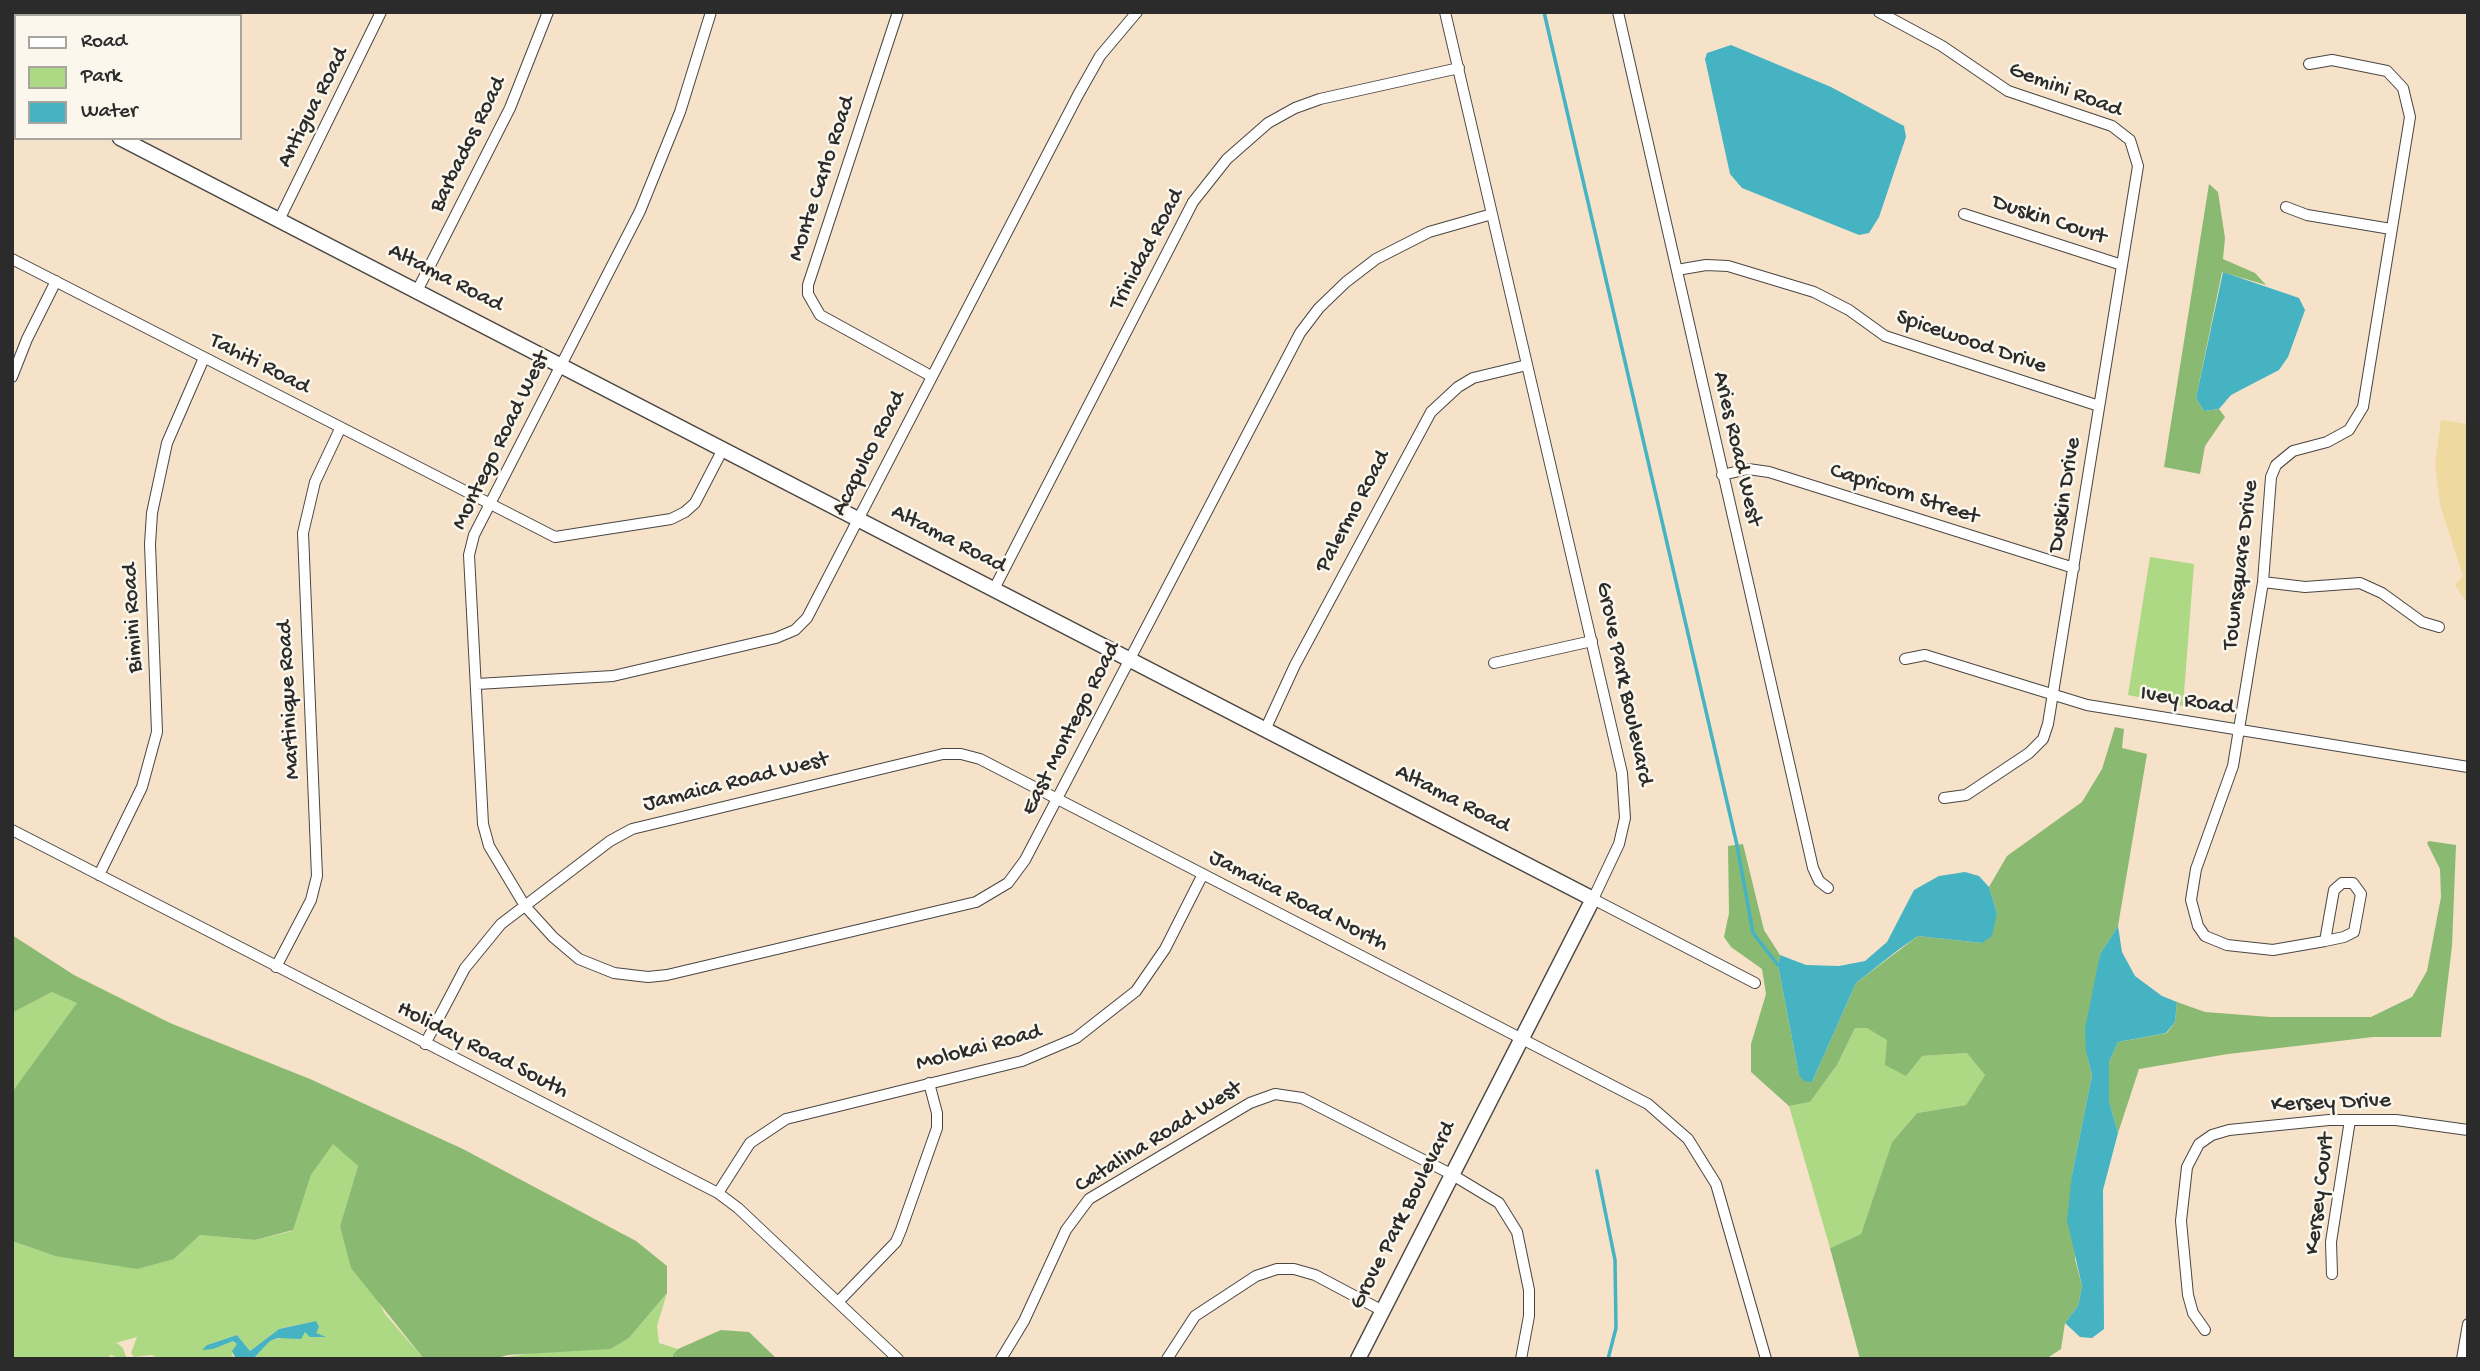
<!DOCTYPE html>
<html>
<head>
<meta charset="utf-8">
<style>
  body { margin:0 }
  #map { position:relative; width:2480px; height:1371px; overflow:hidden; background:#f6e2c9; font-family:"Gochi Hand",sans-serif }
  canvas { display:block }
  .frame { position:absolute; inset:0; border:14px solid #2b2b2b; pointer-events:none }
  .legend { position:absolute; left:14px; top:14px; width:228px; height:126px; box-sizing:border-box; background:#fbf7ec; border:2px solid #a8a59f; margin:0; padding:9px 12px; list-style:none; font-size:21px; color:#2b2b2b }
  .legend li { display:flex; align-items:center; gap:14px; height:35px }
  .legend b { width:35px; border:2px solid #a8a59f }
</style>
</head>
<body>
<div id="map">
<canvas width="2480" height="1371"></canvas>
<div class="frame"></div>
<ul class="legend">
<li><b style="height:9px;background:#fff"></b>Road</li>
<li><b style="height:19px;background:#add985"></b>Park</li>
<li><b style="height:19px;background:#46b3c3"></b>Water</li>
</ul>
</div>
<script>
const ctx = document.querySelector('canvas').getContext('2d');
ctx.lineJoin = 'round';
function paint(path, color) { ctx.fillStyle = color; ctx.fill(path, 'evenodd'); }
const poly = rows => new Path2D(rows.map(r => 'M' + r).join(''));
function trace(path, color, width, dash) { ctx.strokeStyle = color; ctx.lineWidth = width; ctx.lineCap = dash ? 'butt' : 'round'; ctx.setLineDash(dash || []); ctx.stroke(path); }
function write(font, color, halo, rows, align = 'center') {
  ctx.font = font + ' "Gochi Hand",sans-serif'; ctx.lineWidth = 5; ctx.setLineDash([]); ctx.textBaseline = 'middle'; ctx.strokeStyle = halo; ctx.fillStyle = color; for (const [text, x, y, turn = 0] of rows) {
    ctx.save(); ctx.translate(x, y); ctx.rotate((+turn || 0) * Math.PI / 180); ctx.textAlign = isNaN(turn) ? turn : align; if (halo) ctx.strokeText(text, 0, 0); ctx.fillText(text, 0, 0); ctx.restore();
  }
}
paint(poly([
  [2150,557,2194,564,2183,706,2128,695],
  [52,992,78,1002,12,1092,12,1013],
  [1855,1028,1867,1028,1922,1056,1968,1053,1985,1075,1966,1105,1917,1113,1892,1142,1861,1234,1830,1248,1789,1106,1810,1102,1837,1065],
  [333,1143,358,1166,340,1226,385,1314,424,1359,253,1359,270,1341,305,1331,316,1333,316,1321,279,1329,250,1351,237,1335,207,1345,233,1341,237,1344,232,1355,236,1359,159,1359,152,1355,134,1357,131,1353,137,1337,112,1344,117,1343,123,1348,126,1357,121,1359,111,1355,107,1359,12,1359,12,1241,55,1256,174,1259,200,1235,255,1240,292,1231,311,1175],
  [667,1293,657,1326,659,1343,678,1349,673,1354,673,1359,494,1359,629,1338]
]), '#add985');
paint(poly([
  [2209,184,2218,192,2225,238,2223,259,2255,273,2266,285,2222,272,2196,398,2204,411,2219,409,2225,417,2205,446,2200,474,2164,467],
  [2115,727,2124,729,2122,748,2147,754,2118,926,2100,954,2086,1052,2092,1075,2072,1175,2075,1259,2082,1286,2078,1306,2065,1323,2061,1349,2046,1359,1860,1359,1830,1248,1861,1234,1892,1142,1917,1113,1966,1105,1985,1075,1967,1053,1922,1056,1906,1076,1885,1065,1887,1040,1867,1028,1855,1028,1837,1065,1810,1102,1789,1106,1751,1072,1751,1044,1766,994,1762,969,1731,947,1724,937,1729,913,1728,846,1743,844,1764,930,1780,955,1778,965,1799,1075,1812,1082,1856,983,1918,936,1982,943,1997,913,1989,887,2007,856,2082,802,2102,769],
  [2429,841,2456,845,2452,946,2441,1037,2373,1037,2228,1054,2139,1069,2118,1133,2109,1101,2109,1062,2118,1042,2167,1033,2175,1022,2177,1002,2205,1012,2270,1017,2371,1017,2412,997,2427,971,2441,897,2440,869,2427,843],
  [12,935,74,975,170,1023,310,1079,463,1149,636,1241,667,1266,667,1293,629,1338,610,1349,508,1355,494,1359,424,1359,351,1268,340,1226,358,1166,333,1144,311,1175,293,1230,255,1240,200,1235,174,1259,137,1269,55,1256,12,1241,12,1092,77,1003,52,992,12,1013],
  [721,1330,749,1332,777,1359,673,1359,673,1354,678,1349]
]), '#8ab972');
paint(poly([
  [2441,420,2468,424,2468,604,2455,585,2463,576,2440,505,2435,465]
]), '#eeda9e');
paint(poly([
  [1731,45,1831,87,1904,126,1906,137,1879,217,1869,233,1859,235,1742,188,1730,174,1705,59,1707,53],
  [2223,272,2299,298,2305,310,2288,357,2279,370,2231,395,2219,409,2204,411,2196,398],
  [1965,872,1979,876,1989,887,1997,913,1992,936,1982,943,1918,936,1898,950,1856,983,1812,1082,1804,1081,1799,1075,1778,965,1780,955,1806,965,1839,966,1865,961,1887,942,1914,890,1939,876],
  [2118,926,2122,952,2135,976,2162,996,2177,1002,2175,1022,2166,1033,2118,1042,2109,1062,2109,1101,2118,1133,2103,1190,2104,1329,2092,1338,2080,1337,2065,1323,2078,1306,2082,1286,2067,1220,2072,1175,2092,1075,2086,1052,2085,1029,2100,954],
  [316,1321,319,1327,316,1333,326,1337,310,1337,305,1332,301,1339,278,1338,270,1341,253,1359,236,1359,232,1351,237,1344,233,1341,213,1349,202,1350,207,1345,237,1335,250,1351,279,1329]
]), '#46b3c3');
trace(poly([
  [1544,12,1737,845,1753,933,1778,965],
  [1597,1171,1615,1260,1616,1328,1608,1359]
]), '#46b3c3', 3.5);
const street = poly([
  [711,12,680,112,640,211,474,535,469,555,483,824,489,846,525,906,553,937,579,959,614,973,648,977,667,975,976,902,1008,883,1025,860,1300,333,1319,308,1346,282,1376,259,1429,232,1492,214],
  [898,12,808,285,808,294,820,315,931,376],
  [1445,12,1622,773,1625,818,1619,844,1593,899,1755,983],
  [1618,12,1813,868,1819,881,1828,888],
  [1879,12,1942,46,2008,91,2112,126,2130,140,2138,166,2048,724,2043,739,2029,753,1966,795,1944,798],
  [22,16,24,12],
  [191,16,192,12],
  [12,35,16,28],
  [2309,64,2332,60,2387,71,2403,88,2410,117,2363,407,2349,430,2327,442,2293,451,2276,465,2271,477,2263,582,2233,766,2196,869,2191,900,2198,926,2205,936,2227,945,2273,950,2325,941,2344,937,2354,932,2361,894,2353,883,2342,883,2334,890,2325,941],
  [2286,207,2307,215,2391,229],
  [1964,214,2122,265],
  [279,220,381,12],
  [12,259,555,537,671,519,685,512,695,503,723,449],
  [1677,270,1706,265,1728,266,1814,292,1849,310,1885,336,2099,406],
  [417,291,510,108,548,12],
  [12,377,27,339,56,281],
  [1722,475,1748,469,1769,472,2074,568],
  [2263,582,2305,587,2360,583,2382,593,2422,622,2439,627],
  [994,589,1193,202,1227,159,1268,123,1295,108,1320,99,1459,68],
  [1905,659,1925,655,2087,705,2468,767],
  [1494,663,1592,641],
  [477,684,613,676,776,638,795,630,807,618,1078,95,1100,56,1137,12],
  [1265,730,1295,665,1431,412,1458,387,1473,378,1527,365],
  [12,830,718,1193,738,1208,898,1359],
  [99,875,142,787,157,732,150,544,152,513,167,443,204,358],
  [276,967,311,900,317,876,303,533,315,482,340,429],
  [425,1044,465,968,501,924,610,841,632,829,943,754,961,754,980,759,1648,1104,1688,1139,1716,1184,1766,1359],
  [718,1193,750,1143,786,1119,1022,1061,1076,1038,1136,991,1165,949,1203,874],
  [2332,1274,2331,1242,2350,1120],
  [838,1302,896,1242,901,1230,937,1128,937,1113,929,1083],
  [2205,1330,2193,1313,2188,1295,2181,1221,2187,1167,2199,1144,2212,1135,2229,1130,2329,1120,2396,1120,2468,1130],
  [1001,1359,1024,1321,1066,1230,1089,1199,1250,1103,1275,1094,1302,1098,1451,1174,1499,1203,1517,1232,1529,1290,1529,1316,1521,1359],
  [1167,1359,1195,1316,1256,1276,1277,1269,1294,1269,1315,1275,1381,1310],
  [2462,1359,2468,1324]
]);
const secondary = poly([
  [12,82,16,84],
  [120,138,1593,899,1358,1359]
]);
trace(street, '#494643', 12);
trace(secondary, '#494643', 17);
trace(street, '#fff', 10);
trace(secondary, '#fff', 14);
write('23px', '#2b2b2b', '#fbf7ec', [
  ["Gemini Road",2065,91,21],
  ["Antigua Road",314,108,-63],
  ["Barbados Road",469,145,-64],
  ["Monte Carlo Road",823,179,-72],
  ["Duskin Court",2049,221,18],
  ["Trinidad Road",1148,250,-62],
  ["Altama Road",445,279,27],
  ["Spicewood Drive",1971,343,19],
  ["Tahiti Road",259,365,27],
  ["Montego Road West",502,441,-64],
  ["Aries Road West",1736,449,77],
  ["Acapulco Road",870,454,-63],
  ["Capricorn Street",1904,495,18],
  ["Duskin Drive",2066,495,-81],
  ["Palermo Road",1354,512,-62],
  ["Altama Road",948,540,27],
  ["Townsquare Drive",2242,565,-83],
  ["Bimini Road",134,618,-93],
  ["Grove Park Boulevard",1623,684,78],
  ["Martinique Road",290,700,-93],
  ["Ivey Road",2187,702,9],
  ["East Montego Road",1072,729,-63],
  ["Jamaica Road West",736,783,-14],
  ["Altama Road",1452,800,27],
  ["Jamaica Road North",1298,902,27],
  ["Molokai Road",979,1049,-15],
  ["Holiday Road South",482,1051,27],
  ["Kersey Drive",2331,1104,-2],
  ["Catalina Road West",1159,1138,-32],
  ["Kersey Court",2321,1194,-83],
  ["Grove Park Boulevard",1404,1216,-63]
]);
</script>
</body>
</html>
